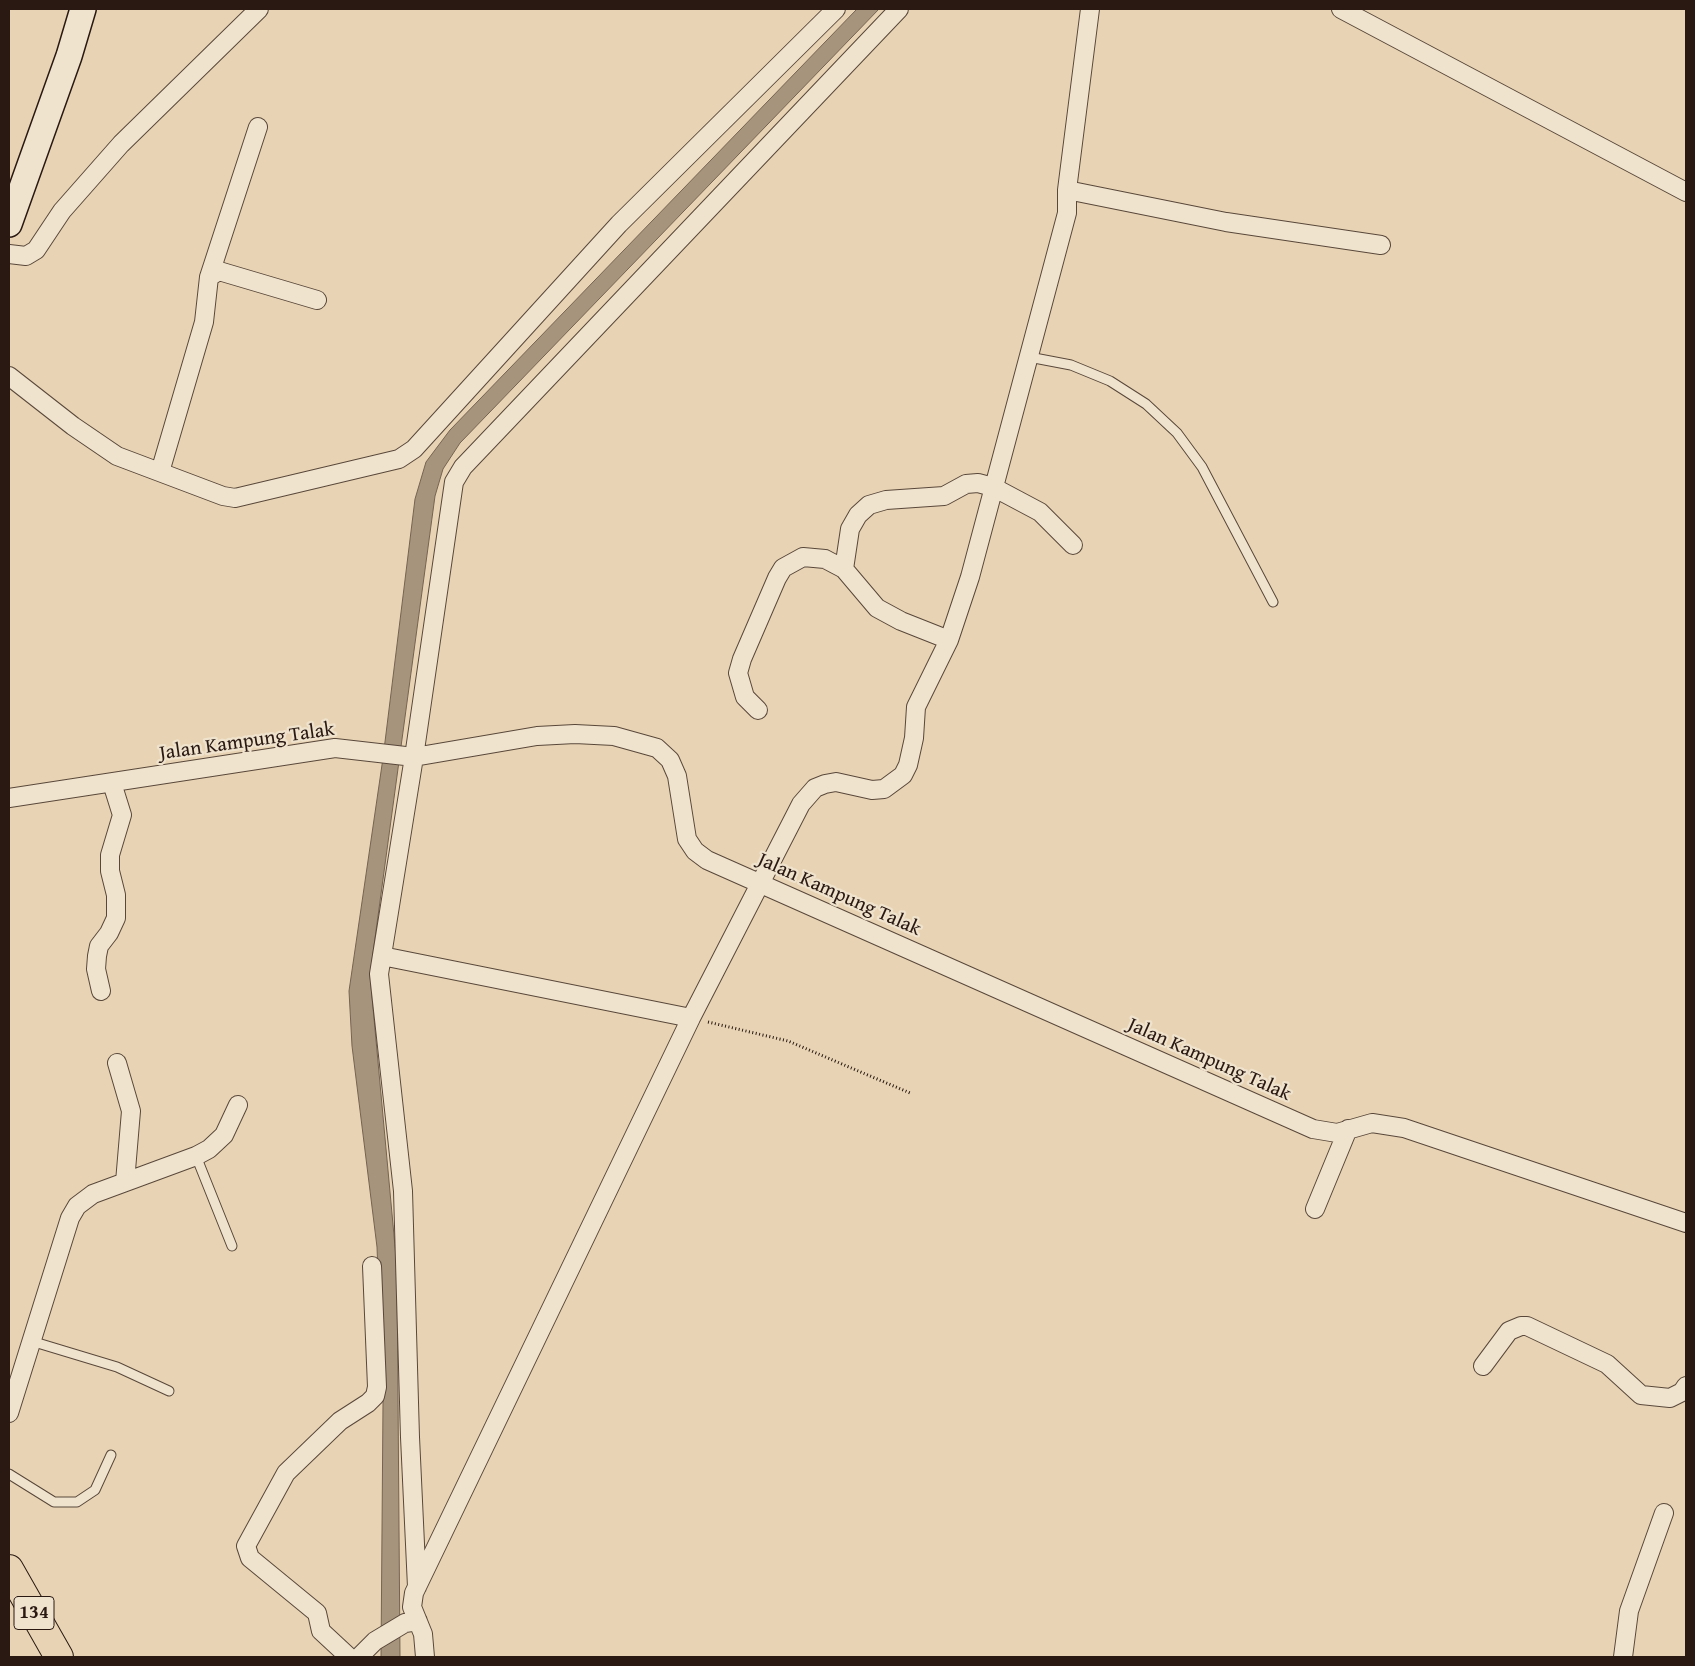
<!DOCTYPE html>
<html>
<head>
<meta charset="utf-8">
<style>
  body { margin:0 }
  #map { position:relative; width:1695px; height:1666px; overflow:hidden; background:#e8d4b4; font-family:"Gentium Book Plus",serif }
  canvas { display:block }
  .frame { position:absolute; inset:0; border:10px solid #291912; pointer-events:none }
</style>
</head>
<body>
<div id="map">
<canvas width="1695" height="1666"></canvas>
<div class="frame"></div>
</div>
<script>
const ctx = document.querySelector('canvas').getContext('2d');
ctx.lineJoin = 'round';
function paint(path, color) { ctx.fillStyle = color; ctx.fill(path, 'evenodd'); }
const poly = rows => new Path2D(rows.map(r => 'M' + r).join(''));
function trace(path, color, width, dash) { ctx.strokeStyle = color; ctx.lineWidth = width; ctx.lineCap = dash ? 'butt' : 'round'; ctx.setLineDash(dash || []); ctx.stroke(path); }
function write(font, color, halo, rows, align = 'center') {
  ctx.font = font + ' "Gentium Book Plus",serif'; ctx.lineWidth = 4.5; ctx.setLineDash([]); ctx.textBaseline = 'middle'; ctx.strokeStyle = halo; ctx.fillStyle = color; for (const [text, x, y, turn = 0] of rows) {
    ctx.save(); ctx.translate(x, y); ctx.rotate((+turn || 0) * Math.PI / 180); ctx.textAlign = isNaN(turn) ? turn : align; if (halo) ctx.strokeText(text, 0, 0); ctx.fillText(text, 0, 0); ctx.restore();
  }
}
const water = poly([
  [857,9,879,9,460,443,443,469,435,496,370,975,397,1268,400,1657,381,1657,383,1403,377,1247,352,1046,349,991,383,758,415,499,426,462,450,430,857,9]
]);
paint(water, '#a7947d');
trace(water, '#756352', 1);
const lane = poly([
  [1029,357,1071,365,1110,381,1146,404,1177,433,1202,467,1273,602],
  [196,1156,232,1246],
  [31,1341,117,1367,169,1391],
  [9,1474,54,1502,77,1502,95,1490,111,1455]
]);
const street = poly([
  [1341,9,1686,192],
  [1067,190,1226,222,1381,245],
  [9,254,26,256,36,250,62,211,121,144,259,9],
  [209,277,219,271,317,300],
  [9,376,73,426,117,456,223,496,235,498,399,459,414,449,619,224,836,9],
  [160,472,204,322,209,277,258,127],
  [949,640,901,621,877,608,844,569,850,529,858,515,869,505,886,500,944,496,966,484,978,483,993,487,1040,512,1073,545],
  [758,710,745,697,738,673,742,659,777,578,783,568,803,557,825,559,844,569],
  [9,798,335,748,414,757,537,736,575,734,614,736,657,748,670,760,677,776,687,839,695,851,707,860,1313,1129,1337,1133,1372,1123,1404,1128,1686,1223],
  [382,956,691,1018],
  [101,991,96,969,97,956,99,946,109,933,116,918,116,895,110,871,110,855,122,815,112,783],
  [117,1063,131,1111,125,1182],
  [1315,1209,1348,1129],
  [1483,1366,1509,1331,1521,1326,1527,1326,1607,1364,1641,1395,1670,1398,1682,1392,1686,1386],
  [9,1413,70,1218,77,1206,93,1194,196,1156,209,1149,224,1135,238,1105],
  [417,1587,410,1437,403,1191,379,974,414,757,454,482,463,467,899,9],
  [349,1657,321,1631,317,1613,250,1558,246,1546,286,1473,340,1421,368,1403,375,1396,377,1387,372,1266],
  [359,1657,375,1641,405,1623,418,1621],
  [425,1657,423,1634,412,1607,414,1593,691,1018,801,804,815,788,825,784,836,782,872,790,884,789,903,775,908,765,914,738,916,707,949,640,970,577,1067,213,1067,190,1090,9],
  [1623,1657,1629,1611,1664,1513]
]);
const secondary = poly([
  [9,224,69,56,83,9]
]);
const primary = poly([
  [9,1569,59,1657]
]);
trace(lane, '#59483a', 11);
trace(street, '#59483a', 20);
trace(secondary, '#291912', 28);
trace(primary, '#291912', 30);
trace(poly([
  [708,1022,788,1041,910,1093]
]), '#291912', 3, [1, 2.5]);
trace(lane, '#f0e3ce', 9);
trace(street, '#f0e3ce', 18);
trace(secondary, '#f0e3ce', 25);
trace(primary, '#e8d4b4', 28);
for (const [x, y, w] of [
  [34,1613,40]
]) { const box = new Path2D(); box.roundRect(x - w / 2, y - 16.5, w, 33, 4); ctx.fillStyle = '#f0e3ce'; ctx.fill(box); trace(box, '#291912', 1); }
write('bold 19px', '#291912', null, [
  ["134",34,1613]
]);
write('20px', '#291912', '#f0e3ce', [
  ["Jalan Kampung Talak",247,742,-8],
  ["Jalan Kampung Talak",839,895,24],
  ["Jalan Kampung Talak",1209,1060,24]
]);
</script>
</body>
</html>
